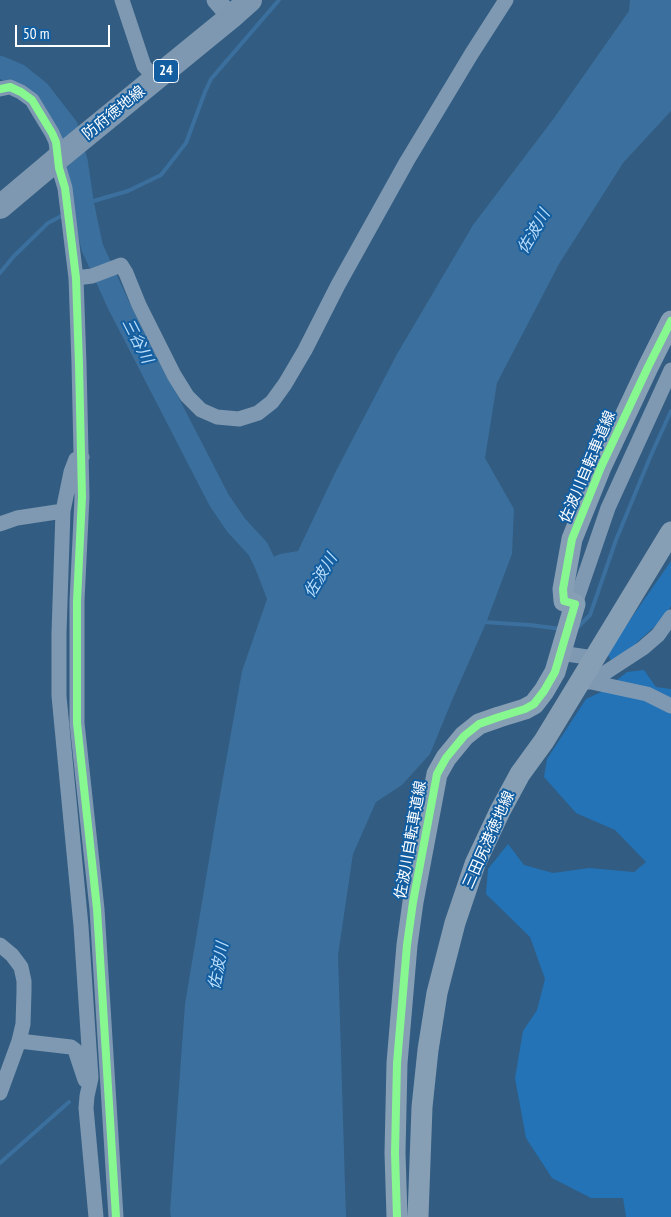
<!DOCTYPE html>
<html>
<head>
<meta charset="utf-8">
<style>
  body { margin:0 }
  #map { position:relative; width:671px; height:1217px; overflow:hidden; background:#325c81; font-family:"PT Sans Narrow",sans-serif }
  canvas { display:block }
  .scale { position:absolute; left:15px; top:25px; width:95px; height:22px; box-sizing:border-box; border:2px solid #fff; border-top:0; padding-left:6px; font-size:15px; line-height:18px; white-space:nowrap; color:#fff; -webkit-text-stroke:4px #125ea1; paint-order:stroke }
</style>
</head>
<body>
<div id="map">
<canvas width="671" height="1217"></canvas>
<div class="scale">50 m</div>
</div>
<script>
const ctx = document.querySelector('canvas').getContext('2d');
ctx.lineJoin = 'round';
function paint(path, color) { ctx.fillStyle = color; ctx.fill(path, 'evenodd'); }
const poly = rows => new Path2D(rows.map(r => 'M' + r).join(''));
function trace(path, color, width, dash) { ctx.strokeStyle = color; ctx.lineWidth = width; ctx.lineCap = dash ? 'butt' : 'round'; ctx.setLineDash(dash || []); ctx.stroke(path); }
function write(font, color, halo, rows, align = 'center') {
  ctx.font = font + ' "PT Sans Narrow","Noto Sans JP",sans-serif'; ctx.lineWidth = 4; ctx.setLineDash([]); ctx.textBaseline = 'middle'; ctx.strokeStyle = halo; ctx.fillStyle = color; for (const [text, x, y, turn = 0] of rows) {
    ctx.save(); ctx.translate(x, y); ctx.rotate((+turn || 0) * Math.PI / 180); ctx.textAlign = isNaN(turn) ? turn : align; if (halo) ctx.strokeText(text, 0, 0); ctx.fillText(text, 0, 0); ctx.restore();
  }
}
paint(poly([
  [671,561,671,606,664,618,613,664,607,653],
  [644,670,656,687,671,689,671,1217,626,1217,623,1198,591,1198,552,1178,526,1138,515,1078,523,1031,537,1010,545,979,530,937,486,894,488,869,508,844,524,865,553,873,589,868,634,872,646,862,615,830,576,813,544,777,547,759,586,699,603,691,627,672]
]), '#2373b6');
paint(poly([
  [630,0,671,0,671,111,623,163,559,264,497,383,485,458,514,509,512,554,486,623,453,698,430,754,402,785,376,802,353,854,338,955,346,1217,171,1217,170,1211,185,1004,218,806,242,671,267,599,254,565,280,554,298,551,335,473,397,354,473,225,554,118,629,11]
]), '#3b6f9d');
trace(poly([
  [71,211,83,204,128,191,161,175,186,143,205,92,211,79,279,0],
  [0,273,13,257,48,223,65,214],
  [483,622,530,625,561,629],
  [577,628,590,615,616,540,651,455,671,411],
  [0,1163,69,1102]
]), '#3b6f9d', 4);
trace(poly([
  [0,67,19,75,39,91,67,127,77,163,83,204,92,247,118,304,219,500,236,525,258,549,277,588]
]), '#3b6f9d', 22);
trace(poly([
  [122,0,144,66,156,79],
  [0,89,10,87,21,92,32,100,52,133,56,142,59,168,65,188,76,278,79,364,82,497,77,601,77,723,97,909,116,1217],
  [76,278,92,276,121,265,126,273,139,305,174,375,187,396,201,410,217,417,239,419,258,413,272,402,285,384,305,350,338,285,407,161,472,53,506,0],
  [82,457,76,459,71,472,63,511,59,633,59,696,81,926,91,1078,87,1096,86,1108,96,1217],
  [0,524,17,518,63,511],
  [575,604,608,508,671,370],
  [560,653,594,658],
  [580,682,591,682,643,648,658,635,671,617],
  [591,682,647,694,671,706],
  [0,945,12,955,21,967,24,981,24,992,23,1024,19,1041,0,1093],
  [19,1041,71,1047,75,1050,85,1080]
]), '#7e99b1', 15);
trace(poly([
  [216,0,231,17]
]), '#7e99b1', 19);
trace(poly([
  [397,1217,395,1153,397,1063,407,945,413,902,437,774,446,758,464,736,479,724,499,717,525,709,534,704,544,691,555,672,575,604,564,601,563,589,572,539,601,467,648,367,671,321],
  [418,1217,422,1107,428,1050,437,993,455,923,475,864,500,811,520,774,544,741,671,532]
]), '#869fb5', 21);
trace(poly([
  [0,207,57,159,231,17,250,0]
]), '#7d98b0', 24);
trace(poly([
  [0,89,10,87,21,92,32,100,52,133,56,142,59,168,65,188,76,278,79,364,82,497,77,601,77,723,97,909,116,1217],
  [397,1217,395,1153,397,1063,407,945,413,902,437,774,446,758,464,736,479,724,499,717,525,709,534,704,544,691,555,672,575,604,564,601,563,589,572,539,601,467,648,367,671,321]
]), '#87f88f', 8);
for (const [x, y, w] of [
  [166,71,25]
]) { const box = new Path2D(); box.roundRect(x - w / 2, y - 11.5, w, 23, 4); ctx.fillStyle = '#125ea1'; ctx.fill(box); trace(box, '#fff', 1); }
write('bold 14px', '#fff', null, [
  ["24",166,71]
]);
write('15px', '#fff', '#125ea1', [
  ["防府徳地線",114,113,-39],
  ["佐波川自転車道線",588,467,-67],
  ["佐波川自転車道線",411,840,-80],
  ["三田尻港徳地線",489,840,-66]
]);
write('italic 16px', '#b9ddfb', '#125ea1', [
  ["佐波川",534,232,-60],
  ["三谷川",137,341,63],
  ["佐波川",321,576,-59],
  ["佐波川",219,966,-80]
]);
</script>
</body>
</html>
